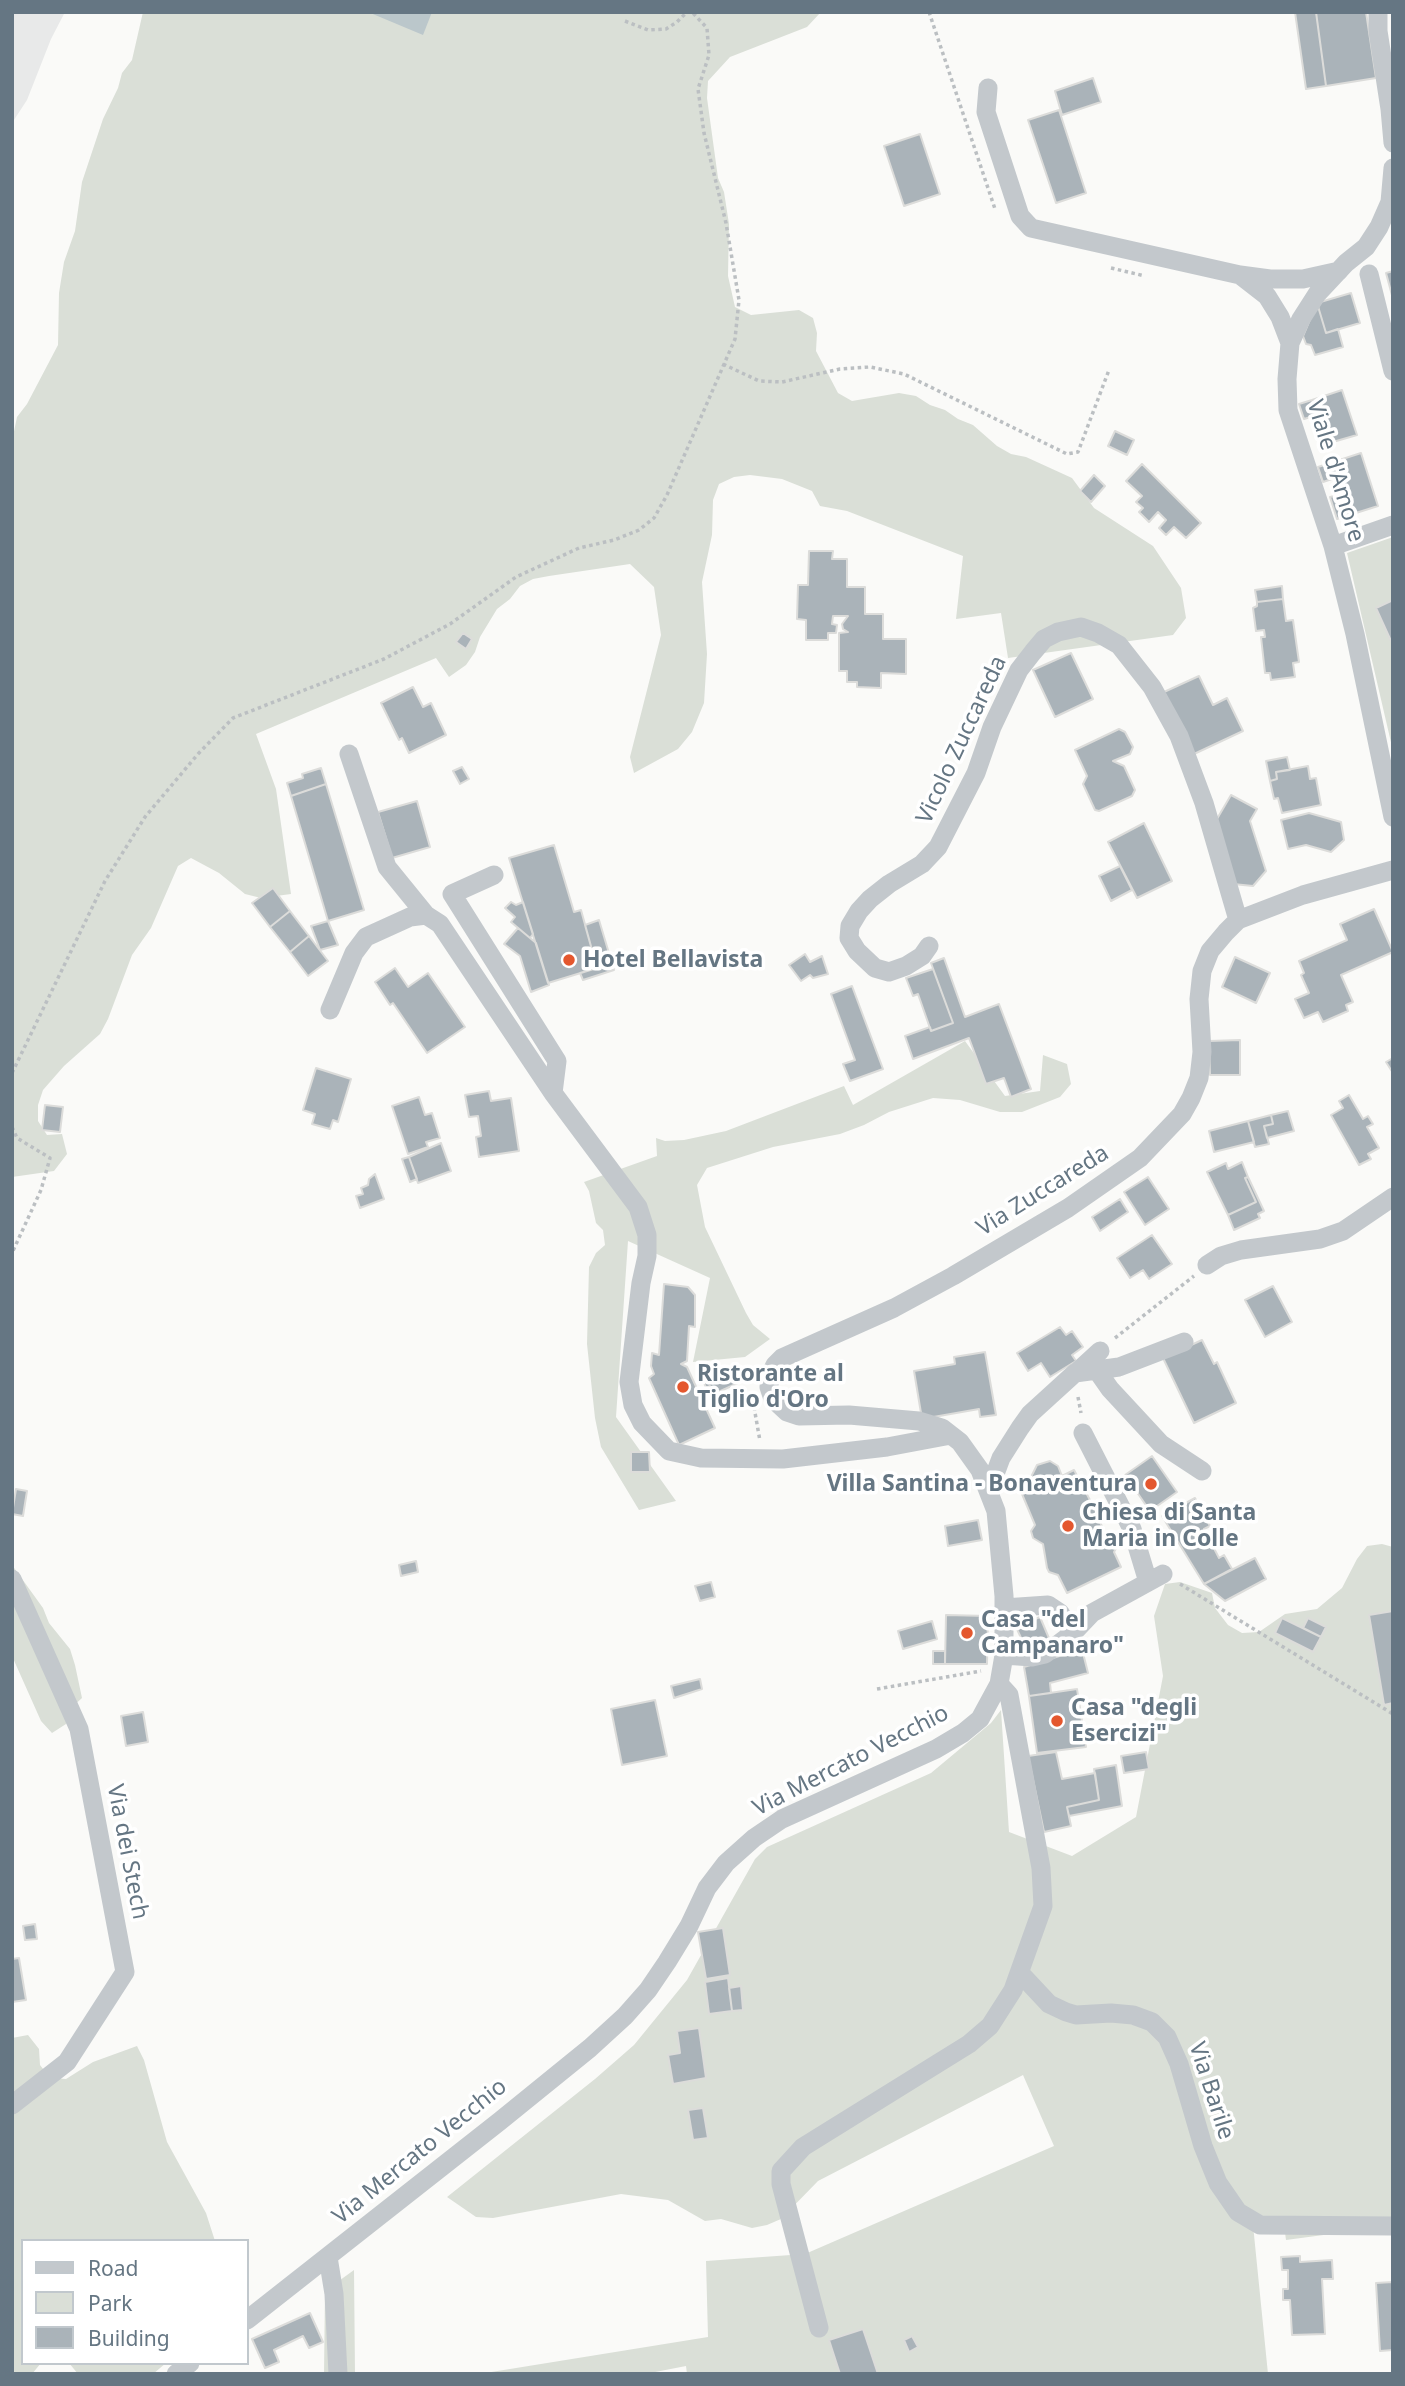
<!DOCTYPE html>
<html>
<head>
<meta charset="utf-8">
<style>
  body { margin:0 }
  #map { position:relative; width:1405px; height:2386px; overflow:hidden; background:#fafaf8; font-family:"Noto Sans",sans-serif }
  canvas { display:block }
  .frame { position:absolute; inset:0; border:14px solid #657683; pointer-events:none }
  .legend { position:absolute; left:21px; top:2239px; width:228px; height:126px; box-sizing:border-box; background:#fff; border:2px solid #c1c8cd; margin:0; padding:9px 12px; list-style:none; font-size:21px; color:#657683 }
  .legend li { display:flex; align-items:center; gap:14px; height:35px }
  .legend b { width:35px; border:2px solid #c1c8cd }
</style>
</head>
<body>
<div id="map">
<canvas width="1405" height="2386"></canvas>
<div class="frame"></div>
<ul class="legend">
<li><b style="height:9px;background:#c3c8cc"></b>Road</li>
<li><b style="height:19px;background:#dadfd7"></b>Park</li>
<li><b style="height:19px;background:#aab3b9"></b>Building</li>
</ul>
</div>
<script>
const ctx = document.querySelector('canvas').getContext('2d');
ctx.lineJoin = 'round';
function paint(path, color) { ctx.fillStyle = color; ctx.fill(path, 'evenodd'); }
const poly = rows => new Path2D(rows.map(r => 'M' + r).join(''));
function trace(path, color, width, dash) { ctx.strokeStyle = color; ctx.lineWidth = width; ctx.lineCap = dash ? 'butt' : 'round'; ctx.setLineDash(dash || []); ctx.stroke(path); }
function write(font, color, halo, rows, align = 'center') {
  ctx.font = font + ' "Noto Sans",sans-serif'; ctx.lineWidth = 7; ctx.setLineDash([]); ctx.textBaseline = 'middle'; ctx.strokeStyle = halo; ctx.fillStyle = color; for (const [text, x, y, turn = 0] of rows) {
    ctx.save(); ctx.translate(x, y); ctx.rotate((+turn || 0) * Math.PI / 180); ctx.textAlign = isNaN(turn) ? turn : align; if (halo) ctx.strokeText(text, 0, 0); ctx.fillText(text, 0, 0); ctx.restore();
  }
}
paint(poly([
  [12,12,65,12,51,39,27,100,12,123]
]), '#e8e9e9');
paint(poly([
  [143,12,821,12,807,27,730,57,708,81,707,98,718,178,724,192,729,224,728,276,735,307,751,315,799,310,813,318,817,333,816,351,838,393,852,401,899,393,916,396,930,405,945,410,958,419,973,425,997,446,1011,454,1026,457,1072,478,1094,508,1153,546,1181,588,1186,618,1173,635,1008,658,1001,613,956,619,963,556,847,511,820,506,812,491,782,479,750,475,734,477,719,484,713,500,712,535,702,582,707,654,704,703,692,732,678,749,634,773,630,757,661,635,654,587,630,564,549,576,533,579,520,586,510,599,497,609,480,637,475,652,466,665,449,677,436,658,256,734,276,789,291,894,261,898,245,894,219,873,191,858,178,866,151,928,132,955,108,1019,100,1034,64,1066,43,1090,38,1105,38,1121,47,1135,62,1134,67,1154,54,1171,12,1177,12,441,17,417,27,404,58,345,59,293,64,262,75,231,82,182,103,119,118,88,122,73,132,60],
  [1393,537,1393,751,1347,553],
  [965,1041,1005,1096,1040,1091,1043,1055,1067,1064,1071,1084,1060,1097,1022,1112,1000,1112,960,1100,933,1098,889,1112,864,1125,840,1134,773,1147,707,1168,697,1185,705,1227,746,1313,753,1325,770,1339,745,1357,693,1362,710,1278,628,1241,616,1417,676,1501,639,1510,601,1447,595,1418,587,1344,589,1267,596,1253,605,1245,603,1230,596,1223,589,1191,584,1182,657,1156,656,1138,665,1141,684,1140,726,1131,844,1086,853,1105],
  [1382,1544,1393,1547,1393,2231,1361,2230,1286,2240,1284,2225,1252,2215,1268,2374,687,2374,686,2366,645,2374,479,2374,708,2337,706,2261,805,2254,1054,2146,1023,2075,818,2181,781,2219,767,2225,752,2228,721,2219,705,2221,668,2200,621,2194,493,2218,476,2217,447,2197,595,2079,634,2045,687,1980,755,1859,767,1847,931,1773,991,1723,1001,1710,1009,1832,1072,1856,1136,1817,1163,1676,1154,1616,1165,1584,1180,1582,1212,1593,1215,1608,1228,1625,1242,1633,1259,1632,1285,1614,1317,1609,1342,1588,1357,1559,1367,1546],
  [12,1565,43,1608,49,1623,70,1649,75,1665,82,1698,70,1709,66,1724,52,1733,41,1721,12,1656],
  [28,2035,39,2049,40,2065,50,2078,66,2079,93,2062,137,2046,144,2060,167,2142,206,2213,215,2241,23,2241,23,2363,41,2363,32,2374,12,2374,12,2038],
  [354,2270,355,2374,324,2374,325,2291],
  [69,2363,166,2363,153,2374,78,2374]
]), '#dadfd7');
paint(poly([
  [368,12,432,12,423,35]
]), '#bbc7cb');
const building = poly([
  [1295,12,1316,12,1326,86,1306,89,1295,12],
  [1316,12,1366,12,1376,78,1326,86,1316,12],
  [1093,78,1101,102,1062,115,1055,91,1093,78],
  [1059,110,1086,193,1056,203,1028,120,1059,110],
  [920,134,940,194,904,206,884,146,920,134],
  [1393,271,1393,299,1386,273,1393,271],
  [1351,293,1360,323,1326,333,1317,303,1351,293],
  [1317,303,1326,333,1338,329,1343,347,1315,355,1311,345,1306,344,1303,336,1317,303],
  [1342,390,1357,435,1326,444,1312,400,1342,390],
  [1312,400,1317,415,1304,419,1299,404,1312,400],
  [1115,431,1134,440,1127,455,1108,446,1115,431],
  [1361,453,1378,506,1337,519,1330,497,1343,494,1338,477,1323,482,1318,467,1361,453],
  [1142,464,1201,523,1186,538,1174,527,1166,535,1159,528,1166,520,1158,512,1149,522,1139,512,1143,508,1136,502,1142,496,1126,481,1142,464],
  [1094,475,1105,486,1091,502,1080,491,1094,475],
  [809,551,833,551,832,559,847,559,847,587,865,587,865,614,883,614,883,639,906,639,906,674,881,673,881,688,857,687,857,682,847,682,847,671,839,671,839,633,848,632,843,629,842,624,848,616,833,616,832,624,837,625,836,633,828,633,828,640,806,640,806,620,797,619,798,585,808,585,809,551],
  [1282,586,1283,599,1257,602,1255,590,1282,586],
  [1283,599,1286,621,1293,620,1299,662,1293,663,1295,677,1271,680,1270,673,1265,673,1261,637,1265,637,1264,630,1256,631,1253,608,1257,606,1257,602,1283,599],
  [1393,600,1393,640,1391,641,1376,608,1393,600],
  [463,633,472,639,466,649,456,642,463,633],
  [1071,653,1093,699,1055,717,1033,670,1071,653],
  [1199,676,1213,705,1227,698,1243,731,1194,754,1164,692,1199,676],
  [413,687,423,707,431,703,446,735,409,753,402,738,399,740,381,703,413,687],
  [1119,729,1125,732,1133,747,1130,754,1113,761,1124,766,1135,790,1132,796,1099,811,1095,810,1083,784,1087,776,1075,750,1119,729],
  [1287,757,1290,770,1276,772,1277,779,1270,781,1266,761,1287,757],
  [1308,766,1310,779,1316,778,1321,805,1282,813,1278,798,1274,799,1270,781,1277,779,1276,772,1308,766],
  [462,767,469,779,460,784,453,771,462,767],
  [321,768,326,784,291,796,287,783,303,778,302,774,321,768],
  [326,784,364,910,328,921,291,796,326,784],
  [1231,795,1257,809,1250,821,1266,871,1253,886,1233,884,1214,824,1231,795],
  [417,801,430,847,392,858,378,812,417,801],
  [1309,813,1341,822,1344,840,1331,852,1306,845,1288,849,1281,820,1309,813],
  [1144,823,1172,881,1137,898,1108,842,1144,823],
  [554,845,574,912,581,910,597,968,548,983,509,858,554,845],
  [1120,866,1132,890,1111,901,1099,876,1120,866],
  [273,888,290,911,270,927,252,903,273,888],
  [511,902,516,905,523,902,533,934,530,938,511,922,515,917,505,908,511,902],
  [1374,909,1393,952,1341,975,1353,1002,1346,1005,1348,1011,1323,1022,1318,1012,1304,1018,1295,999,1309,993,1301,975,1304,973,1299,961,1347,940,1340,924,1374,909],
  [290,911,309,936,290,952,270,927,290,911],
  [599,920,614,970,583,980,580,973,597,968,585,925,599,920],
  [328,921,338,945,320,950,311,926,328,921],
  [518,928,536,943,549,985,531,992,520,956,504,944,518,928],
  [309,936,328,961,308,976,290,952,309,936],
  [805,954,810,962,822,956,828,974,813,978,810,975,801,981,789,965,805,954],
  [1235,957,1270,973,1256,1003,1222,987,1235,957],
  [944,958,965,1017,999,1004,1031,1089,1011,1097,1004,1078,986,1084,969,1038,913,1059,905,1036,930,1027,931,1031,953,1023,931,963,944,958],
  [395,968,408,987,428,973,465,1027,427,1053,393,1003,390,1005,375,982,395,968],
  [933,969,953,1023,931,1031,918,994,913,996,906,978,933,969],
  [852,986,883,1069,850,1081,843,1064,855,1060,831,994,852,986],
  [1240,1040,1240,1075,1210,1075,1209,1041,1240,1040],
  [1393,1058,1393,1073,1386,1062,1393,1058],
  [316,1068,351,1079,338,1122,333,1120,330,1129,312,1124,315,1114,303,1110,316,1068],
  [489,1091,491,1101,511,1098,519,1151,479,1157,476,1137,481,1136,478,1116,469,1117,465,1095,489,1091],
  [1349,1095,1363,1119,1368,1116,1373,1124,1367,1127,1379,1148,1368,1154,1371,1159,1359,1165,1331,1115,1343,1108,1339,1101,1349,1095],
  [419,1097,425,1115,432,1113,440,1138,426,1142,428,1147,408,1154,392,1106,419,1097],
  [45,1105,63,1107,60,1132,42,1130,45,1105],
  [1288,1111,1294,1131,1267,1138,1264,1126,1273,1124,1271,1115,1288,1111],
  [1271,1115,1273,1124,1264,1126,1269,1144,1255,1147,1248,1121,1271,1115],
  [1248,1121,1254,1142,1214,1152,1209,1131,1248,1121],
  [441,1143,451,1171,418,1183,409,1157,441,1143],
  [409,1157,417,1179,410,1182,402,1159,409,1157],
  [1242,1162,1248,1177,1245,1178,1256,1202,1228,1215,1207,1172,1226,1163,1228,1169,1242,1162],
  [375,1174,384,1199,360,1208,356,1196,363,1194,361,1188,368,1185,369,1179,375,1174],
  [1148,1177,1169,1209,1145,1225,1124,1192,1148,1177],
  [1248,1177,1264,1211,1258,1214,1260,1218,1234,1230,1228,1215,1256,1202,1245,1178,1248,1177],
  [1120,1199,1128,1212,1100,1231,1092,1217,1120,1199],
  [1152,1235,1172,1264,1149,1279,1143,1270,1130,1278,1117,1258,1152,1235],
  [664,1284,688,1287,695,1295,695,1327,689,1326,687,1361,681,1364,687,1367,715,1428,679,1445,649,1378,654,1374,651,1366,652,1353,659,1355,664,1284],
  [1273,1286,1292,1322,1265,1337,1245,1300,1273,1286],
  [1060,1327,1066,1335,1072,1331,1083,1347,1072,1355,1076,1361,1050,1377,1041,1363,1028,1371,1017,1353,1060,1327],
  [1202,1340,1214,1364,1217,1362,1236,1403,1194,1423,1163,1358,1202,1340],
  [985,1352,996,1415,980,1417,979,1409,922,1419,914,1371,955,1364,954,1357,985,1352],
  [731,1367,738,1383,714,1394,710,1386,706,1388,703,1380,731,1367],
  [631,1452,649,1452,650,1472,631,1472,631,1452],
  [1152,1456,1177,1492,1150,1511,1125,1475,1152,1456],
  [1050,1461,1058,1466,1062,1476,1074,1470,1091,1502,1102,1508,1103,1515,1100,1522,1105,1533,1111,1533,1116,1538,1118,1545,1114,1552,1121,1567,1067,1593,1058,1575,1049,1572,1047,1568,1043,1544,1033,1538,1031,1531,1035,1525,1022,1494,1036,1487,1031,1477,1037,1465,1050,1461],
  [16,1489,27,1491,23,1516,12,1514,16,1489],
  [1195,1498,1210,1526,1204,1529,1219,1558,1224,1555,1232,1569,1204,1584,1162,1516,1195,1498],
  [978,1520,982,1540,948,1546,945,1526,978,1520],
  [1255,1558,1266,1579,1225,1601,1204,1584,1255,1558],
  [416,1561,418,1572,401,1576,399,1565,416,1561],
  [711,1582,715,1597,700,1601,695,1586,711,1582],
  [1393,1611,1393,1703,1384,1705,1369,1615,1393,1611],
  [946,1615,988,1616,987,1664,945,1664,946,1615],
  [1040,1617,1051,1643,1028,1653,1016,1627,1040,1617],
  [1282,1618,1321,1637,1313,1652,1275,1633,1282,1618],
  [1308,1618,1326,1627,1321,1637,1303,1628,1308,1618],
  [932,1621,937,1639,903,1649,898,1631,932,1621],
  [1082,1649,1088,1673,1050,1683,1051,1693,1029,1696,1024,1667,1082,1649],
  [933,1651,945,1651,945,1664,933,1664,933,1651],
  [700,1679,702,1689,674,1698,671,1686,700,1679],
  [1077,1689,1086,1747,1037,1753,1029,1696,1077,1689],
  [655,1700,667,1756,622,1765,611,1709,655,1700],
  [143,1712,148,1742,126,1746,121,1716,143,1712],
  [1056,1752,1062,1779,1095,1773,1099,1800,1067,1807,1071,1826,1044,1832,1028,1756,1056,1752],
  [1146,1752,1149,1769,1124,1773,1121,1756,1146,1752],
  [1116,1765,1122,1806,1069,1816,1067,1807,1099,1800,1094,1769,1116,1765],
  [35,1924,37,1939,25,1940,23,1926,35,1924],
  [723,1928,730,1975,706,1979,698,1932,723,1928],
  [19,1958,26,2000,12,2002,12,1959,19,1958],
  [728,1978,732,2011,709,2014,705,1982,728,1978],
  [741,1986,743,2010,732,2011,729,1988,741,1986],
  [699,2028,706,2078,673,2084,668,2055,680,2053,677,2031,699,2028],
  [703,2108,708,2138,693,2140,688,2110,703,2108],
  [1300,2256,1300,2262,1332,2260,1333,2279,1322,2279,1325,2334,1292,2335,1290,2300,1283,2300,1283,2289,1288,2289,1288,2270,1282,2270,1281,2257,1300,2256],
  [1392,2278,1393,2278,1393,2350,1380,2351,1376,2283,1393,2282,1392,2278],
  [310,2313,323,2342,309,2348,303,2336,274,2350,279,2362,265,2368,252,2339,310,2313],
  [863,2329,878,2374,840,2374,829,2340,863,2329],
  [912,2336,918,2347,909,2352,904,2340,912,2336]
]);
paint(building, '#aab3b9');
trace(building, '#dcdcda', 2);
trace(poly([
  [929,12,995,209],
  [625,21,648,30,666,29,677,22,687,12],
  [1111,268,1145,276],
  [723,364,759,381,782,382,840,369,870,367,904,374,1067,454,1078,452,1109,370],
  [12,1073,105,881,145,817,198,754,233,718,384,659,450,624,516,577,579,548,614,540,639,530,654,518,667,495,735,339,739,300,726,223,704,133,698,89,709,55,707,28,692,12],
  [12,1127,17,1138,50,1158,41,1190,12,1253],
  [1115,1338,1194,1276],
  [1078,1397,1081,1413],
  [754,1407,760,1441],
  [1180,1584,1393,1714],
  [877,1689,981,1671]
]), '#bbbfc2', 3.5, [3.5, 3.5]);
trace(poly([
  [1378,12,1378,31,1390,109,1393,143],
  [988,88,986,112,1020,216,1031,228,1240,275],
  [1393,168,1390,202,1379,227,1366,247,1346,263,1317,294,1301,319,1290,343,1287,379,1288,410,1333,546,1355,634,1393,817],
  [1369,274,1393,371],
  [1290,343,1280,317,1267,296,1240,275,1270,279,1303,279,1339,271],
  [1333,546,1393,525],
  [349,754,387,867,426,915],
  [494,875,452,894,557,1061,553,1093],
  [929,946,922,956,906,966,889,972,875,968,857,951,849,938,850,926,859,911,870,899,889,884,922,864,938,847,976,773,992,727,1019,670,1033,652,1044,639,1058,632,1081,627,1098,633,1119,645,1152,687,1179,736,1204,803,1238,920],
  [330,1010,354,953,366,937,410,917,426,915,440,924,553,1093,638,1207,647,1235,647,1256,641,1283,629,1382,633,1405,642,1423,669,1451,701,1458,783,1459,887,1447,951,1435],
  [1207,1265,1221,1256,1241,1250,1320,1239,1343,1231,1393,1197],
  [1096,1369,1110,1389,1161,1444,1202,1471],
  [1076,1373,1100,1351],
  [1083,1433,1132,1529,1148,1582],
  [989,1490,1001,1458,1020,1428,1030,1414,1075,1373,1119,1367,1184,1342],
  [12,1579,79,1729,125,1972,67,2062,12,2105],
  [1004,1608,1048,1605,1060,1613,1073,1633],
  [1004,1655,1032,1657,1045,1654,1073,1633,1092,1613,1163,1574],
  [1020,1973,1049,2004,1066,2012,1076,2015,1111,2013,1133,2015,1152,2022,1167,2037,1179,2064,1203,2146,1218,2183,1238,2212,1260,2225,1393,2226],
  [328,2257,334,2294,338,2374],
  [247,2320,500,2121,590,2048,625,2016,648,1990,667,1962,689,1926,707,1888,726,1863,754,1838,782,1819,936,1749,963,1733,980,1719,999,1684,1004,1655,1004,1596,996,1511,980,1470,960,1442,942,1428,919,1421,849,1415,799,1416,787,1412,773,1399,769,1387,770,1375,775,1365,782,1358,894,1308,953,1276,1068,1208,1140,1158,1182,1114,1191,1098,1199,1078,1202,1052,1199,999,1202,971,1210,951,1226,932,1238,920,1303,895,1393,870],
  [819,2328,781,2184,781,2171,803,2147,969,2044,990,2026,1013,1990,1043,1906,1041,1868,1009,1695,999,1684],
  [176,2374,190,2363]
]), '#c3c8cc', 19);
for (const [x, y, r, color] of [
  [569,960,7,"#e4572e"],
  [683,1387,7,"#e4572e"],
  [1151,1484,7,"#e4572e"],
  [1068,1526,7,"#e4572e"],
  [967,1633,7,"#e4572e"],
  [1057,1721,7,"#e4572e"]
]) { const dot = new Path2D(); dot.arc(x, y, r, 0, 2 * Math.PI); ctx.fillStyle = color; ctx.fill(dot); trace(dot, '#fff', 2.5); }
write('23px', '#657683', '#fff', [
  ["Viale d'Amore",1335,471,73],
  ["Vicolo Zuccareda",962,740,-65],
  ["Via Zuccareda",1043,1191,-32],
  ["Via Mercato Vecchio",851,1761,-27],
  ["Via dei Stech",127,1852,79],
  ["Via Barile",1211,2091,72],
  ["Via Mercato Vecchio",420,2152,-39]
]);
write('bold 23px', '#657683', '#fff', [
  ["Hotel Bellavista",583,960],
  ["Ristorante al",697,1374],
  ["Tiglio d'Oro",697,1400],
  ["Villa Santina - Bonaventura",1137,1484,"right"],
  ["Chiesa di Santa",1082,1513],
  ["Maria in Colle",1082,1539],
  ["Casa \"del",981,1620],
  ["Campanaro\"",981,1646],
  ["Casa \"degli",1071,1708],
  ["Esercizi\"",1071,1734]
], 'left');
</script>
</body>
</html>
